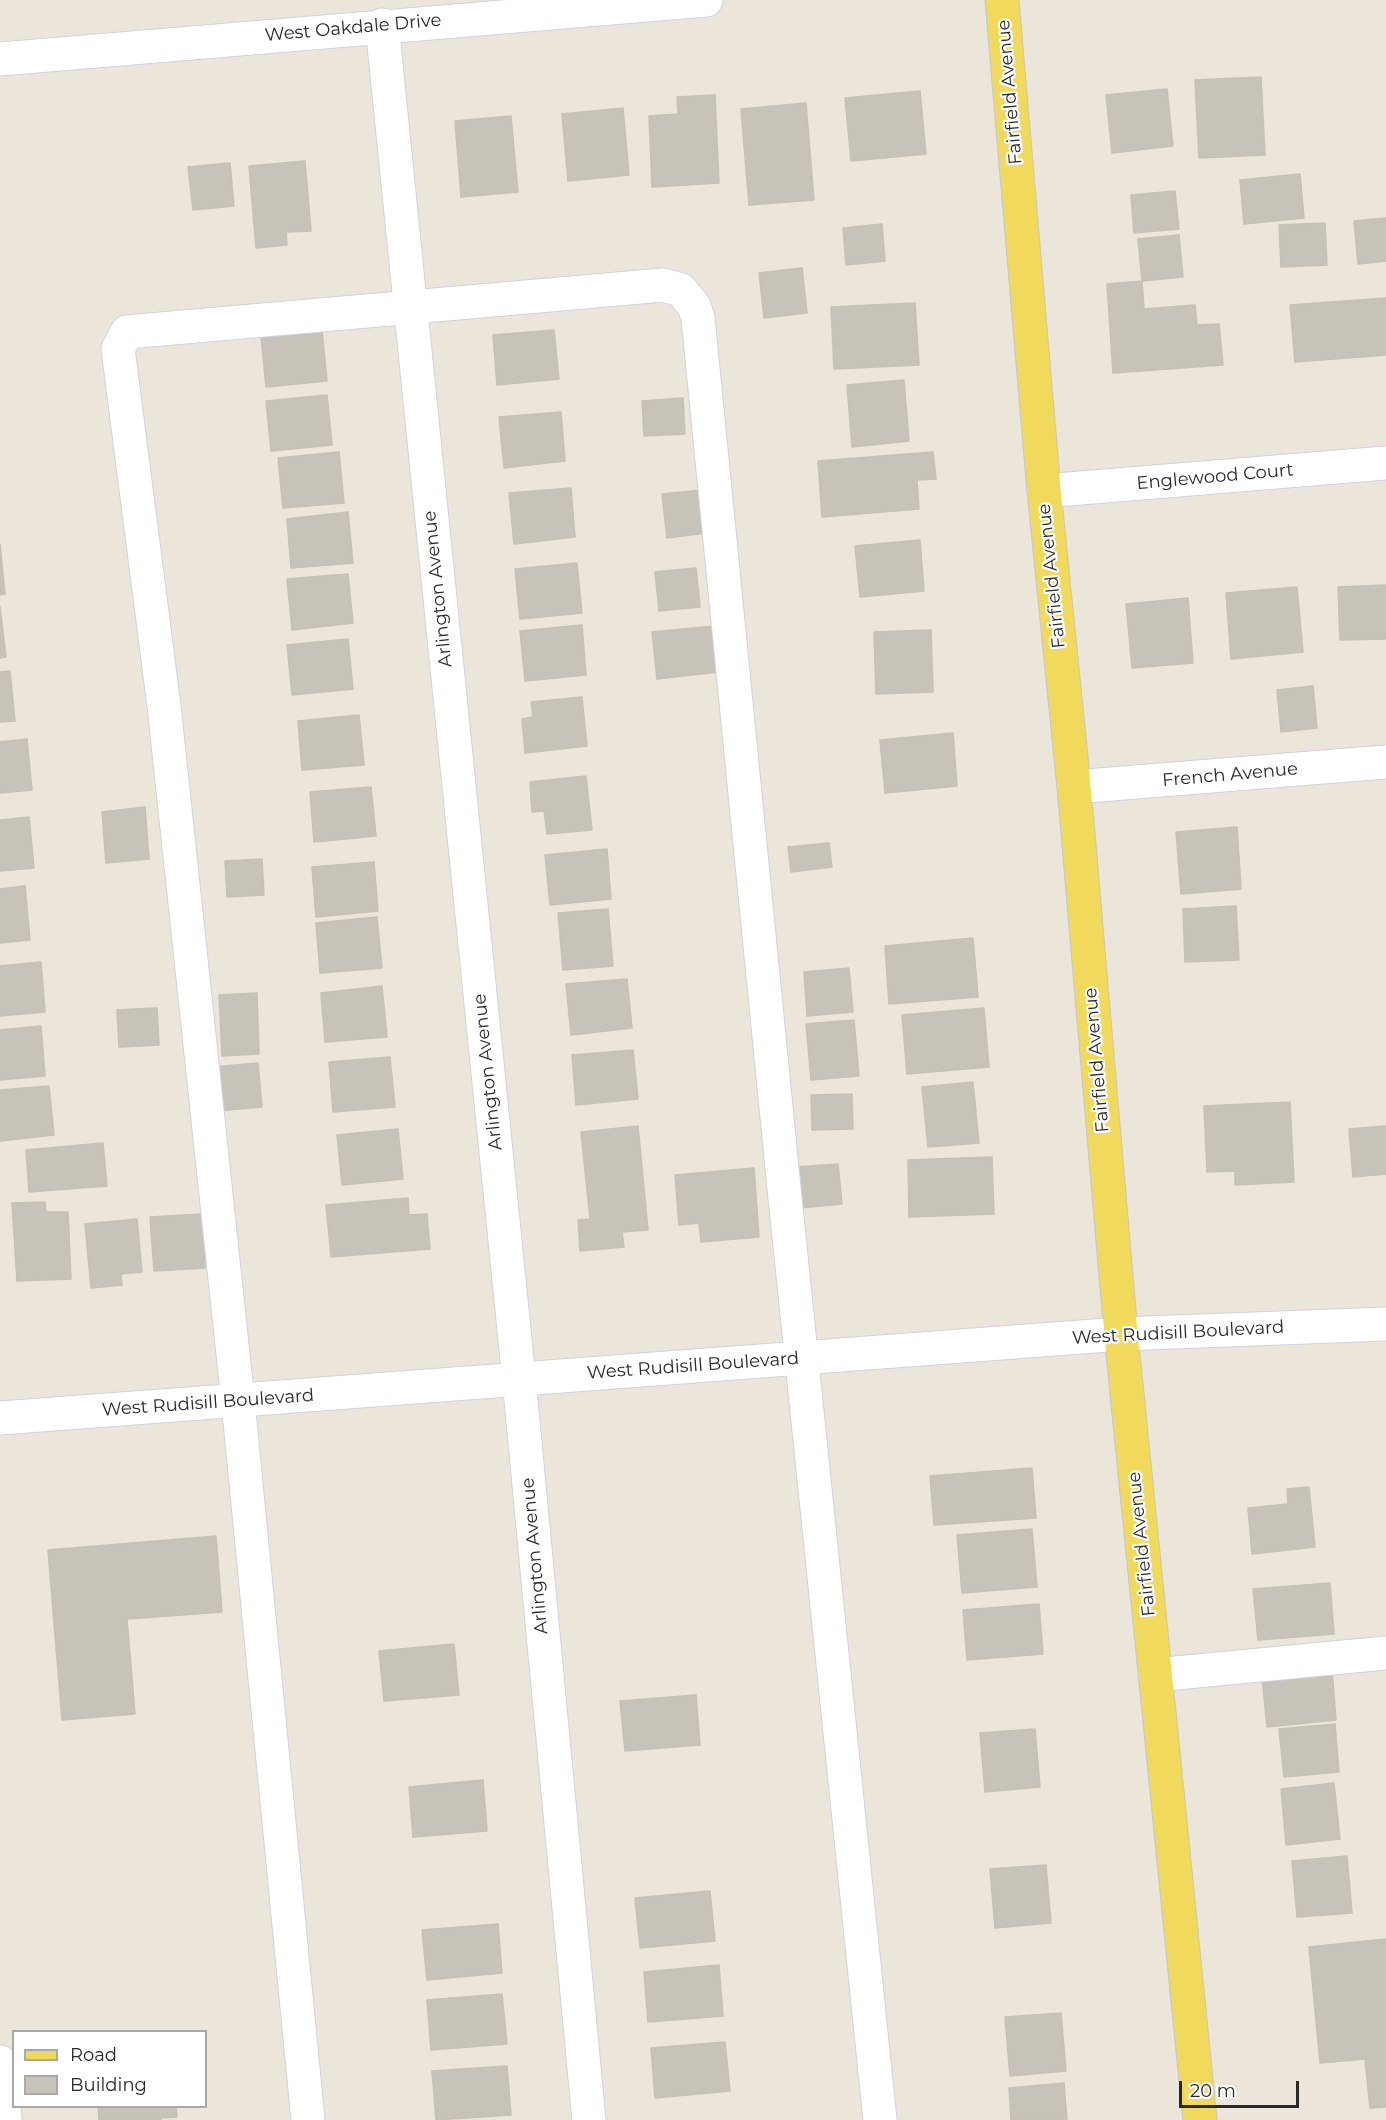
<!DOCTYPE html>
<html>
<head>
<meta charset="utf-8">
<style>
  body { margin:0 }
  #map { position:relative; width:1386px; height:2120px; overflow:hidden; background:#ebe5da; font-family:Montserrat,sans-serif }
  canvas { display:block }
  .legend { position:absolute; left:12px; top:2030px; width:195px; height:78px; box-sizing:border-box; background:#fff; border:2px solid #a9a9a9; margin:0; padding:8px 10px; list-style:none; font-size:18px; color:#292929 }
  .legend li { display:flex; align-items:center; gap:12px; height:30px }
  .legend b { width:30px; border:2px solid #a9a9a9 }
  .scale { position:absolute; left:1179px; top:2081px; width:120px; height:27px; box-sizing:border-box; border:3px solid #292929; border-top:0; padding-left:8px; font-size:18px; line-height:21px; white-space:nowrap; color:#292929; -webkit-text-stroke:4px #fff; paint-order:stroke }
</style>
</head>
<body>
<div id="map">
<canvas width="1386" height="2120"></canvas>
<ul class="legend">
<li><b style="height:8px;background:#f0d95b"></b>Road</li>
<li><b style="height:16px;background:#c7c3b9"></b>Building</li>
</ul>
<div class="scale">20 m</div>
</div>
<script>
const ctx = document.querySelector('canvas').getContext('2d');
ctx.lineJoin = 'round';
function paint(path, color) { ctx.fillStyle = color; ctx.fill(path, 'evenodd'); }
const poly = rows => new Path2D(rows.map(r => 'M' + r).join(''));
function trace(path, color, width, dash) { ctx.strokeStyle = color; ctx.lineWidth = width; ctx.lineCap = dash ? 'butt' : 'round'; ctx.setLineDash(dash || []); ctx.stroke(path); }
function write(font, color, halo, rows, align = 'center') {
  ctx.font = font + ' Montserrat,sans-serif'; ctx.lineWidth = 4.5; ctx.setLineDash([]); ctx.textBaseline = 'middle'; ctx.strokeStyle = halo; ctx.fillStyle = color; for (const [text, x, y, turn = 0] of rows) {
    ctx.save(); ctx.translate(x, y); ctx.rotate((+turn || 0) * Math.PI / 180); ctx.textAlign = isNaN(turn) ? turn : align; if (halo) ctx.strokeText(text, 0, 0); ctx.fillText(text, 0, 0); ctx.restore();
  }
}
const building = poly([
  [1261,77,1265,155,1199,158,1195,80,1261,77],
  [1167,89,1173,146,1112,153,1106,95,1167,89],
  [920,91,926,154,851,161,845,98,920,91],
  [715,95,719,183,652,187,649,116,678,114,677,97,715,95],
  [806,103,814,200,749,205,741,109,806,103],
  [623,108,629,175,568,181,562,114,623,108],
  [511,116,518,192,461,197,455,121,511,116],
  [305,161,311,231,286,232,287,245,256,248,249,166,305,161],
  [230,163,234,206,193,210,188,167,230,163],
  [1300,174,1304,218,1244,224,1240,180,1300,174],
  [1175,191,1179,229,1134,233,1131,195,1175,191],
  [1386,218,1386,261,1358,264,1354,221,1386,218],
  [1325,223,1327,265,1281,267,1279,225,1325,223],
  [882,224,885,261,846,265,843,228,882,224],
  [1179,235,1183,277,1142,281,1138,239,1179,235],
  [802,268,807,313,764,318,759,273,802,268],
  [1142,281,1144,309,1195,305,1197,325,1219,324,1223,365,1113,373,1107,284,1142,281],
  [1386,298,1386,355,1295,362,1290,305,1386,298],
  [915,303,919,365,834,369,831,307,915,303],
  [554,330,559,379,497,385,493,335,554,330],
  [322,331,327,381,266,387,261,337,322,331],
  [904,380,909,441,852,447,847,385,904,380],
  [327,395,332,445,271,451,266,401,327,395],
  [683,398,685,434,644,436,642,401,683,398],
  [561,412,565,461,504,468,499,417,561,412],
  [339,452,344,503,283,508,278,458,339,452],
  [933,452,936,479,917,480,919,509,822,517,818,461,933,452],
  [571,488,575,537,514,544,509,493,571,488],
  [702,490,706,533,667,538,662,494,702,490],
  [348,512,353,563,291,568,287,519,348,512],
  [920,540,924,591,860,597,855,546,920,540],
  [0,544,5,594,0,595,0,544],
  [577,563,582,613,520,619,515,569,577,563],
  [696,568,700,607,659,611,655,572,696,568],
  [348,574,353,623,292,630,287,579,348,574],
  [1386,585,1386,639,1340,640,1338,587,1386,585],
  [1297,587,1303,652,1231,659,1226,593,1297,587],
  [1188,598,1193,663,1132,668,1126,604,1188,598],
  [0,607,6,657,0,658,0,607],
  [582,625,586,675,525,681,520,631,582,625],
  [714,626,718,672,657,679,652,632,714,626],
  [931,630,933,692,876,694,874,632,931,630],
  [348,639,353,689,292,695,287,645,348,639],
  [10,671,15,721,0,722,0,672,10,671],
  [1313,686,1317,728,1281,732,1277,690,1313,686],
  [582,697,587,746,525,753,522,719,533,717,531,702,582,697],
  [359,715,364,765,302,770,298,721,359,715],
  [953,733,957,786,885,793,880,740,953,733],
  [27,739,32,790,0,793,0,742,27,739],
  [586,776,592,830,547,834,544,811,532,812,530,782,586,776],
  [371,787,376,836,314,842,310,792,371,787],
  [145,807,149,859,106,863,102,812,145,807],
  [29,817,34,868,0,871,0,820,29,817],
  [1237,827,1241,889,1181,894,1176,832,1237,827],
  [829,843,832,867,791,872,788,847,829,843],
  [607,849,611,899,550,905,545,855,607,849],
  [262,859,264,895,227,897,225,861,262,859],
  [374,862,378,911,316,917,312,867,374,862],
  [25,886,30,940,0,943,0,889,25,886],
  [1236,906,1239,960,1185,962,1183,909,1236,906],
  [608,909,613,966,563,970,558,913,608,909],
  [377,917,382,968,320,973,316,923,377,917],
  [973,938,978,997,889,1004,885,946,973,938],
  [41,962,45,1012,0,1016,0,966,41,962],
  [849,968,853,1012,807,1016,804,972,849,968],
  [627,979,632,1028,571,1035,566,984,627,979],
  [382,986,387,1037,325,1042,321,993,382,986],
  [257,993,259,1054,222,1056,219,995,257,993],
  [157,1008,159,1045,119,1047,117,1010,157,1008],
  [984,1008,989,1067,907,1074,902,1015,984,1008],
  [854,1020,859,1076,811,1080,806,1024,854,1020],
  [41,1026,45,1076,0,1080,0,1030,41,1026],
  [633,1050,638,1099,576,1105,572,1055,633,1050],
  [390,1057,395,1107,333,1112,329,1062,390,1057],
  [258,1063,262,1107,217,1111,213,1067,258,1063],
  [973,1082,979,1143,928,1147,922,1087,973,1082],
  [49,1086,54,1135,0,1141,0,1090,49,1086],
  [852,1094,853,1129,812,1130,811,1095,852,1094],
  [1290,1102,1294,1182,1235,1185,1235,1171,1207,1172,1204,1106,1290,1102],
  [638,1126,648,1230,622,1232,624,1247,580,1251,578,1220,590,1219,581,1132,638,1126],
  [1386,1126,1386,1174,1353,1177,1349,1129,1386,1126],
  [398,1129,403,1179,342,1185,337,1135,398,1129],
  [103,1143,107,1186,29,1192,26,1150,103,1143],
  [992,1157,994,1214,909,1217,908,1160,992,1157],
  [838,1164,842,1204,800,1208,796,1167,838,1164],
  [754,1168,759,1237,701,1242,699,1223,679,1225,675,1175,754,1168],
  [408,1198,409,1215,427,1214,430,1249,331,1257,326,1205,408,1198],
  [45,1202,46,1212,68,1212,71,1279,17,1281,12,1203,45,1202],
  [202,1214,205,1268,154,1271,150,1217,202,1214],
  [137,1219,142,1272,121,1274,122,1285,91,1288,85,1224,137,1219],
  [1032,1468,1036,1518,934,1525,930,1476,1032,1468],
  [1309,1487,1315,1547,1252,1554,1248,1508,1288,1504,1287,1489,1309,1487],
  [1032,1529,1037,1587,962,1593,957,1535,1032,1529],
  [216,1536,222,1612,127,1619,135,1714,62,1720,48,1550,216,1536],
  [1330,1583,1334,1634,1258,1640,1253,1589,1330,1583],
  [1039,1604,1043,1654,967,1660,963,1610,1039,1604],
  [454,1644,459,1695,384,1701,379,1651,454,1644],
  [1332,1670,1336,1720,1267,1727,1262,1677,1332,1670],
  [696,1695,700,1745,625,1751,620,1701,696,1695],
  [1335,1724,1339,1772,1284,1777,1279,1729,1335,1724],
  [1035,1729,1040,1787,985,1792,980,1733,1035,1729],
  [483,1780,487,1831,413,1837,409,1787,483,1780],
  [1334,1783,1340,1839,1286,1845,1281,1789,1334,1783],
  [1347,1856,1352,1913,1297,1917,1292,1861,1347,1856],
  [1046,1865,1051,1923,995,1928,990,1869,1046,1865],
  [710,1891,715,1941,640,1948,635,1898,710,1891],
  [498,1924,502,1973,427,1980,422,1930,498,1924],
  [1386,1939,1386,2107,1370,2108,1365,2059,1320,2063,1309,1947,1386,1939],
  [719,1965,723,2016,648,2022,644,1972,719,1965],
  [502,1994,507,2044,431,2050,427,2000,502,1994],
  [1061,2013,1066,2071,1010,2076,1005,2017,1061,2013],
  [725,2042,730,2091,655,2098,651,2048,725,2042],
  [507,2066,511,2115,436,2120,432,2071,507,2066],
  [1064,2083,1067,2120,1011,2120,1009,2088,1064,2083],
  [98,2106,176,2106,177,2117,161,2118,161,2120,99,2120,98,2106]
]);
paint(building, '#c7c3b9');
trace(building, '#c6c1b4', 1.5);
const minor = poly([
  [382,25,519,1379,589,2120],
  [0,59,706,0],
  [1044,491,1386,463],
  [1074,787,1386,762],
  [0,1418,1121,1334,1386,1324],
  [1155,1675,1386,1653],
  [0,2062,5,2120],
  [308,2120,238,1401,164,706,118,349,127,332,663,285,681,290,694,306,698,318,784,1188,880,2120]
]);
const major = poly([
  [1002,0,1044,491,1074,787,1121,1334,1200,2120]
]);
trace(minor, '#d0d2e2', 35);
trace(major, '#c7c7c7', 35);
trace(minor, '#fff', 33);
trace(major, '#f0d95b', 33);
write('18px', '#292929', '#fff', [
  ["West Oakdale Drive",353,28,-5],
  ["Fairfield Avenue",1010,92,-95],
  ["Englewood Court",1215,477,-5],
  ["Fairfield Avenue",1052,576,-96],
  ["Arlington Avenue",438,589,-96],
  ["French Avenue",1230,775,-5],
  ["Fairfield Avenue",1097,1060,-95],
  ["Arlington Avenue",488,1072,-96],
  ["West Rudisill Boulevard",1178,1333,-3],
  ["West Rudisill Boulevard",693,1366,-4],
  ["West Rudisill Boulevard",208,1403,-4],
  ["Fairfield Avenue",1142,1544,-96],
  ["Arlington Avenue",535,1556,-95]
]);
</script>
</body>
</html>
